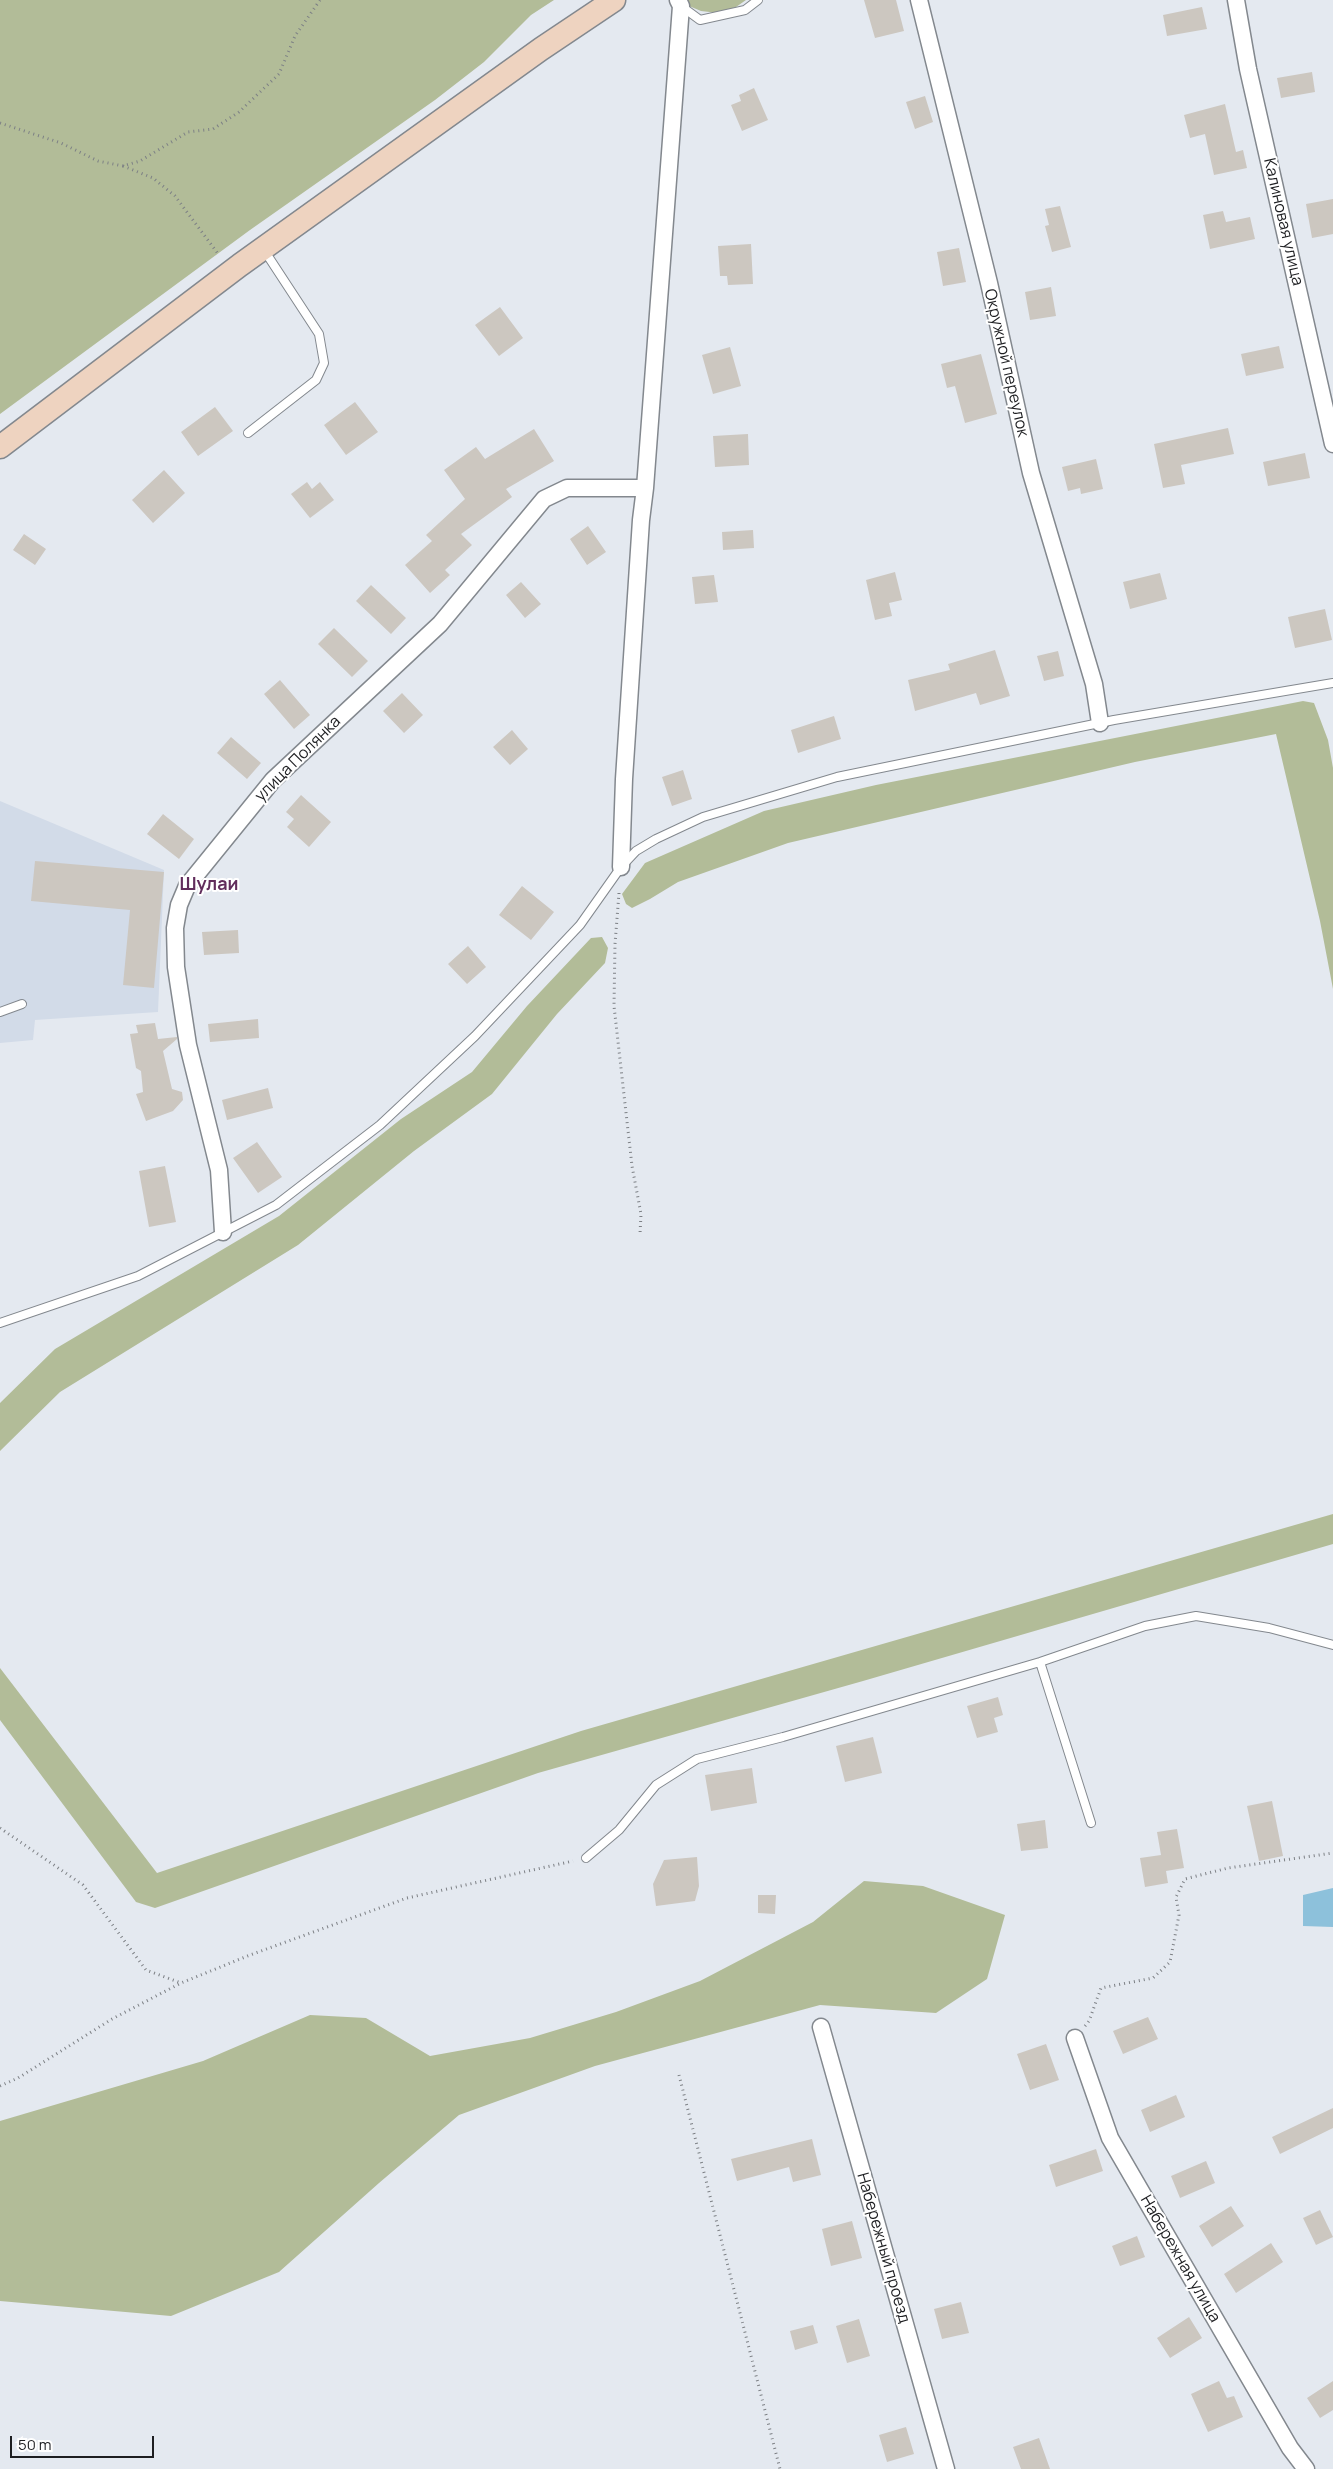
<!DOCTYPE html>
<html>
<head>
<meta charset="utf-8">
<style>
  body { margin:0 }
  #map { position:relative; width:1333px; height:2469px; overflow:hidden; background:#e4e9f0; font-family:Manrope,sans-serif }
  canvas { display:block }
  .scale { position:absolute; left:10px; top:2436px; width:144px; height:22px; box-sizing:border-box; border:2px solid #1d1e21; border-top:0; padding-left:6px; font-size:15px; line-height:18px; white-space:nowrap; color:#1d1e21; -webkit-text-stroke:4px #fff; paint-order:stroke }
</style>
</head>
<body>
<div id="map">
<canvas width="1333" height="2469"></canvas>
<div class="scale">50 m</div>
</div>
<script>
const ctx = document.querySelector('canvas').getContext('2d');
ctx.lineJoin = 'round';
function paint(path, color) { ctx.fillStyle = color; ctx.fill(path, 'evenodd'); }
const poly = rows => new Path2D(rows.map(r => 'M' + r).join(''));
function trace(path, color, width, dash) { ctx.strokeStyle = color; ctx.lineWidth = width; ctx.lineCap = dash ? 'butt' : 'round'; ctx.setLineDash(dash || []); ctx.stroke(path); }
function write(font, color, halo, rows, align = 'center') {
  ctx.font = font + ' Manrope,sans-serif'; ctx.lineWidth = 4; ctx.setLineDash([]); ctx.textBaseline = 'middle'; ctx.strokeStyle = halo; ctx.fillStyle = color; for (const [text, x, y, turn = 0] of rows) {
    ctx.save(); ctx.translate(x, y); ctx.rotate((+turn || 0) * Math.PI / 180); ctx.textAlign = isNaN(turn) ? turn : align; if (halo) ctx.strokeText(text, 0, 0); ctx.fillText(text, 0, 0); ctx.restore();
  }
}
paint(poly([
  [0,801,164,870,158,1012,35,1020,33,1040,0,1043]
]), '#d2dbe8');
paint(poly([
  [0,0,554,0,531,15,484,62,435,100,250,230,0,414],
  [685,0,746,0,736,7,718,13,701,11,689,6],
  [1303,701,1314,703,1328,740,1333,768,1333,989,1320,921,1276,734,1135,762,788,843,678,882,650,899,632,908,626,904,622,894,645,863,764,811,876,785],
  [602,937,608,948,605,963,557,1014,492,1094,414,1151,298,1245,60,1392,0,1451,0,1403,55,1349,279,1216,401,1119,472,1072,527,1006,591,938],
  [1333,1514,1333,1544,863,1681,538,1773,155,1908,136,1902,0,1720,0,1668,157,1873,581,1731],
  [864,1881,923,1886,1005,1915,987,1979,936,2013,820,2005,595,2066,459,2115,379,2183,279,2272,171,2316,0,2301,0,2121,203,2061,310,2015,366,2018,430,2056,530,2038,616,2012,700,1981,813,1922]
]), '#b2bc98');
paint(poly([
  [1333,1888,1333,1927,1303,1926,1303,1895]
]), '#8dc1db');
paint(poly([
  [864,0,896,0,904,31,875,38],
  [1202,7,1207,29,1167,36,1163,15],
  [1312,72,1315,92,1281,98,1277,78],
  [754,88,768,120,742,131,731,105,741,101,739,95],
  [925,96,933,122,915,129,906,102],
  [1225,104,1236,152,1243,150,1247,168,1214,175,1205,134,1190,138,1184,115],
  [1333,199,1333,234,1312,238,1306,204],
  [1060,206,1071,247,1052,252,1045,226,1049,225,1045,209],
  [1223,211,1226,222,1250,217,1255,239,1210,249,1203,215],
  [751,244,753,284,728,285,727,276,720,276,718,246],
  [959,248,966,282,943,286,937,252],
  [1051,287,1056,316,1030,320,1025,292],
  [500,307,523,338,499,356,475,325],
  [1279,346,1284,368,1246,376,1241,354],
  [730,347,741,386,713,394,702,355],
  [981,354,997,414,965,423,955,386,947,388,941,364],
  [355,402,378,432,346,455,324,425],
  [215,407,233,431,198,456,181,432],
  [1228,428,1234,454,1181,465,1185,484,1163,488,1154,444],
  [534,429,554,461,506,489,512,497,461,534,472,545,445,570,450,575,430,593,405,565,432,541,426,535,465,499,444,470,476,447,485,459],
  [748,434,749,465,715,467,713,436],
  [1305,453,1310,478,1268,486,1263,462],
  [1096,459,1103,489,1081,494,1080,488,1068,491,1062,467],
  [164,470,185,493,153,523,132,500],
  [307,482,312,489,320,482,334,500,310,518,291,494],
  [588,526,606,552,587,565,570,539],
  [753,530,754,548,723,550,722,532],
  [24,534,46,549,35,565,13,550],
  [895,572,902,600,889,603,892,616,875,620,866,580],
  [1160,573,1167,599,1130,609,1123,582],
  [714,575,718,602,695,604,692,577],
  [521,582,541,604,525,618,506,595],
  [371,585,406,618,391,634,356,601],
  [1325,609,1332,640,1295,648,1288,617],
  [334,628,368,661,352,677,318,644],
  [995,650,1010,696,980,705,976,693,915,711,908,680,950,670,948,664],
  [1058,651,1064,676,1044,681,1037,656],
  [280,680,310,715,294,729,264,694],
  [402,693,423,715,404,733,383,711],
  [834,716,841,739,798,753,791,730],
  [512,730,528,749,510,765,493,747],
  [231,737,261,763,247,779,217,753],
  [683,770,692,799,672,806,662,777],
  [301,795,331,822,309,847,287,827,294,819,286,812],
  [163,814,194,839,179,859,147,834],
  [35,861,164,872,154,988,123,985,130,910,31,901],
  [522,886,554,912,531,940,499,915],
  [238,930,239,953,204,955,202,932],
  [468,946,486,967,467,984,448,964],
  [258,1019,259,1038,210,1042,208,1024],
  [155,1023,158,1039,177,1037,177,1039,163,1051,172,1089,182,1092,183,1100,173,1111,146,1121,136,1094,143,1092,141,1071,136,1068,130,1034,138,1033,136,1025],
  [268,1088,273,1108,227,1120,222,1100],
  [257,1142,282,1177,258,1193,233,1158],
  [165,1166,176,1222,149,1227,139,1171],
  [998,1697,1003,1715,994,1718,998,1732,977,1738,967,1706],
  [873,1737,882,1773,845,1782,836,1746],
  [752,1768,757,1803,711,1811,705,1775],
  [1272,1801,1283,1856,1259,1861,1247,1806],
  [1045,1820,1048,1848,1021,1851,1017,1824],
  [1177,1829,1184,1868,1166,1871,1168,1883,1145,1887,1140,1858,1161,1855,1157,1832],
  [697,1857,699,1886,695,1901,656,1906,653,1884,664,1860],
  [758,1895,776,1895,775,1914,758,1913],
  [1148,2017,1158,2039,1123,2054,1113,2031],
  [1046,2044,1059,2080,1030,2090,1017,2054],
  [1176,2095,1185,2117,1150,2132,1141,2110],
  [1333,2108,1333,2128,1280,2154,1272,2137],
  [812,2139,821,2175,793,2182,789,2167,737,2181,731,2159],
  [1096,2149,1103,2171,1056,2187,1049,2165],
  [1206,2161,1215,2183,1180,2198,1171,2176],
  [1231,2206,1244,2226,1212,2247,1199,2226],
  [1320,2210,1333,2237,1316,2245,1303,2218],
  [852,2221,862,2258,831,2266,822,2229],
  [1137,2236,1145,2257,1120,2266,1112,2246],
  [1271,2243,1283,2262,1236,2293,1224,2274],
  [961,2302,969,2333,942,2339,934,2309],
  [1189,2317,1202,2338,1170,2358,1157,2338],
  [859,2319,870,2356,847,2363,836,2326],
  [813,2325,818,2343,795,2350,790,2331],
  [1219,2381,1227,2398,1234,2396,1243,2417,1208,2432,1191,2394],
  [1333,2381,1333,2410,1320,2418,1307,2398],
  [906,2427,914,2454,887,2462,879,2435],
  [1039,2438,1050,2469,1021,2469,1013,2447]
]), '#ccc7c0');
const lane = poly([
  [681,6,700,20,745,10,758,0],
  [248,433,316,380,324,363,319,334,264,250],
  [0,1012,22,1004],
  [0,1323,138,1276,276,1205,380,1125,475,1036,580,925,621,867,636,851,656,839,703,817,837,777,1114,720,1333,683],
  [1040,1662,1091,1823],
  [586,1858,619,1830,656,1785,697,1759,783,1737,1040,1662,1145,1626,1196,1616,1269,1628,1333,1645]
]);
const street = poly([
  [919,0,989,283,1031,473,1094,684,1100,723],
  [1236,0,1248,69,1333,444],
  [621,867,624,779,641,520,645,488,681,6,678,0],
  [223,1232,219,1170,188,1045,176,967,175,928,179,905,187,886,273,780,440,624,544,499,567,488,645,488],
  [821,2027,946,2469],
  [1075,2038,1110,2138,1290,2448,1306,2469]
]);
const secondary = poly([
  [0,447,240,265,541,49,614,0]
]);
trace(lane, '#83888e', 10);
trace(street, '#83888e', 19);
trace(secondary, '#83888e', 25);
trace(poly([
  [0,123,61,143,98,161,123,166,140,161,188,132,213,129,239,112,279,74,295,36,320,0],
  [123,166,153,178,175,196,219,255],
  [619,893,615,944,614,1006,632,1166,641,1214,640,1234],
  [0,1828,83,1885,146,1970,181,1983],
  [1085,2026,1089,2021,1101,1988,1153,1978,1170,1962,1179,1915,1176,1897,1185,1879,1228,1868,1333,1853],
  [679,2075,780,2469],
  [0,2086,18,2078,112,2019,181,1983,250,1955,407,1898,573,1861]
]), '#7d8085', 3, [1, 4]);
trace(lane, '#fff', 8);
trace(street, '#fff', 16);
trace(secondary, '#eed3c0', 22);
write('16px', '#1d1e21', '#fff', [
  ["Калиновая улица",1283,222,77],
  ["Окружной переулок",1006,363,77],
  ["улица Полянка",298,759,-45],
  ["Набережный проезд",883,2248,74],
  ["Набережная улица",1180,2259,60]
]);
write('bold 18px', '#612d5c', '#fff', [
  ["Шулаи",209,885]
]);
</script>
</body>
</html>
